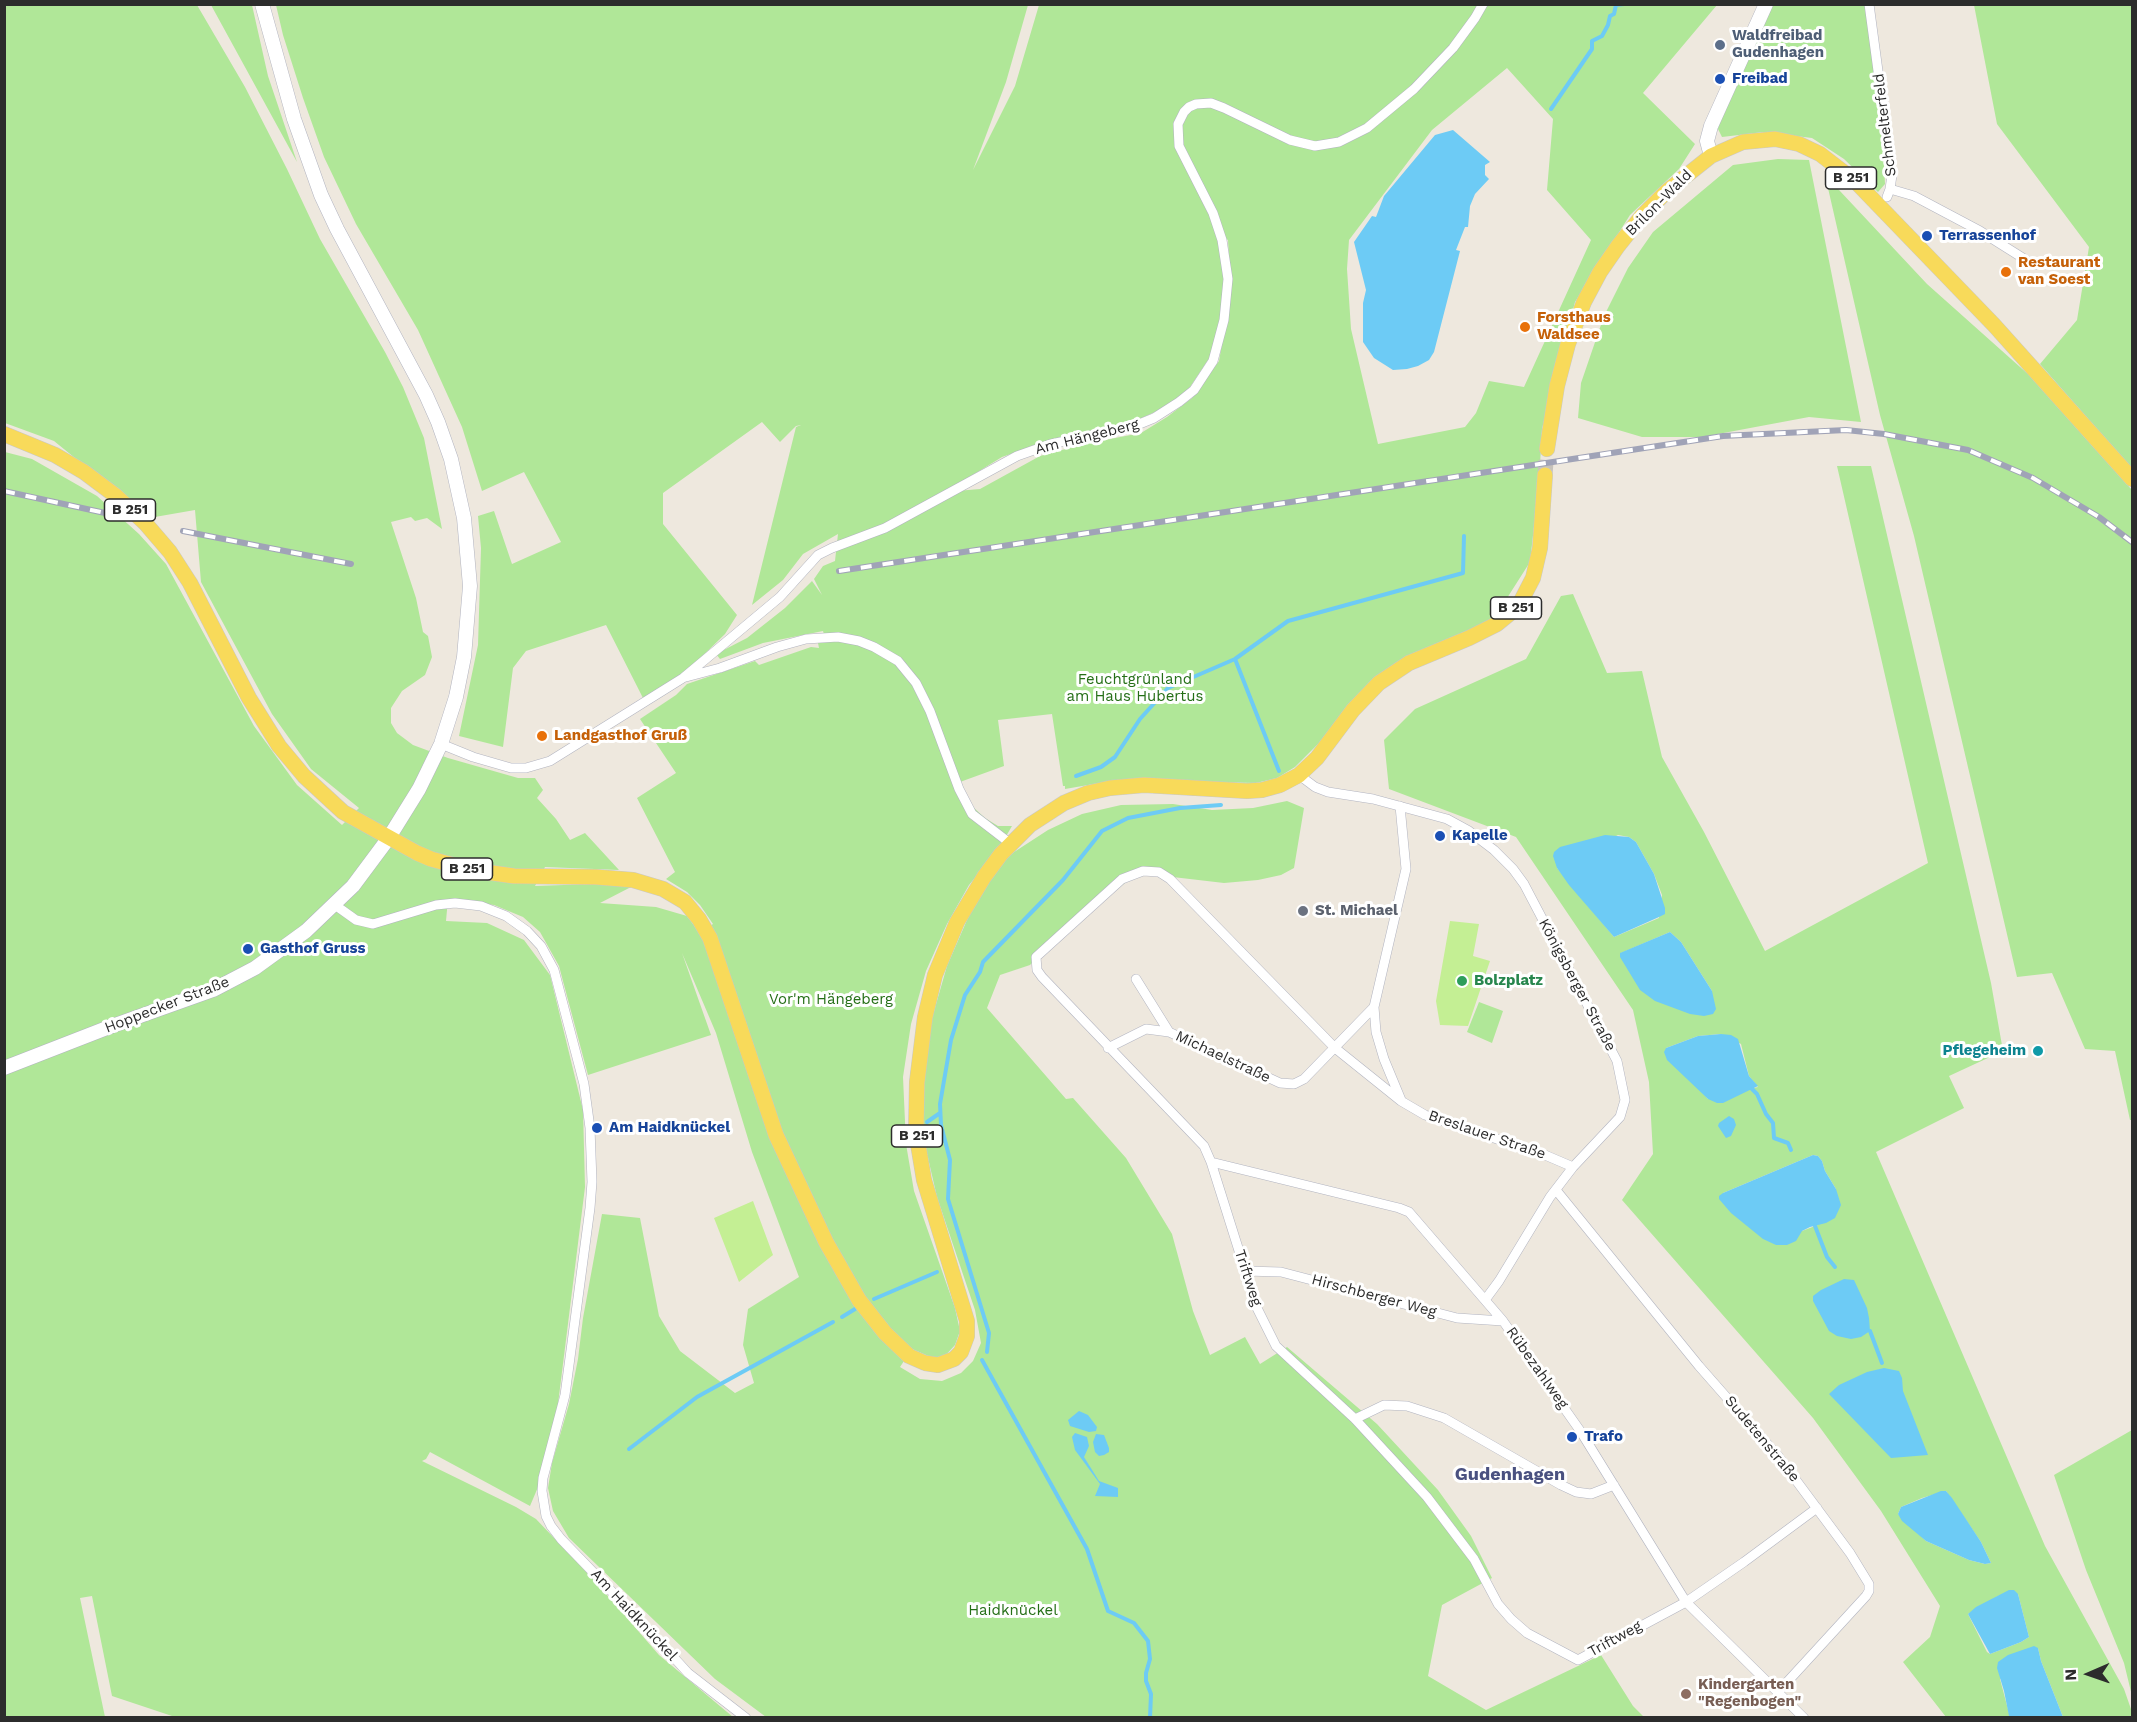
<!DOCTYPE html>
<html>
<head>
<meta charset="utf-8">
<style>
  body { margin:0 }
  #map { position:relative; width:2137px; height:1722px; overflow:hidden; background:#eee8de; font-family:"Work Sans",sans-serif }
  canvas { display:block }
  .frame { position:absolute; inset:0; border:6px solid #2c2c2c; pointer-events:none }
  .north { position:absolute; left:2059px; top:1644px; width:60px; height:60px; -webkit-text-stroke:4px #fff; paint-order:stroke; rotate:268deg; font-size:16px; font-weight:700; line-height:24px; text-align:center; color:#2c2c2c }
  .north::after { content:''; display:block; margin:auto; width:21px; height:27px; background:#2c2c2c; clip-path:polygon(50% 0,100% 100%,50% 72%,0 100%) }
</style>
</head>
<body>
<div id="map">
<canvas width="2137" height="1722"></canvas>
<div class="frame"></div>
<div class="north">N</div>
</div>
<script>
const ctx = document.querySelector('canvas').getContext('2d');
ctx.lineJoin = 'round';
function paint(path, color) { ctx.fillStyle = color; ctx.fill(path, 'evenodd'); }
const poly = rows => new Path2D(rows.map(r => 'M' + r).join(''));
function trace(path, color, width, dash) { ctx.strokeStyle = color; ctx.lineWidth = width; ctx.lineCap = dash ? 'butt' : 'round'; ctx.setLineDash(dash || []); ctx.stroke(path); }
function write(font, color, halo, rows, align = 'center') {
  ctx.font = font + ' "Work Sans",sans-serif'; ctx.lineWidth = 6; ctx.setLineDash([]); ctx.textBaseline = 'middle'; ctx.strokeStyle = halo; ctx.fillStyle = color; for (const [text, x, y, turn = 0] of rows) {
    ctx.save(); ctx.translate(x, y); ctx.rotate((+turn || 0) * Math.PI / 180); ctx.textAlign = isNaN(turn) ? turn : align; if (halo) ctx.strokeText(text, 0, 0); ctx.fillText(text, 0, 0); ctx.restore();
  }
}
paint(poly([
  [5,5,197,5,245,87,287,169,320,239,385,352,403,387,424,438,442,529,427,518,415,521,411,517,391,522,416,598,423,632,428,636,432,657,425,675,402,691,391,708,391,723,397,733,413,745,448,758,518,778,535,778,543,790,537,798,556,819,570,840,585,833,619,870,545,867,535,886,593,884,631,887,600,903,656,907,687,916,699,932,713,924,700,905,687,892,666,879,675,872,637,798,676,773,640,719,676,695,687,684,755,661,759,665,811,647,819,648,818,643,826,641,823,631,763,643,720,659,716,654,747,638,785,608,812,581,822,595,814,579,823,566,835,561,838,534,803,554,783,580,752,605,796,427,801,425,796,426,780,442,762,422,663,493,663,524,737,615,725,634,684,674,644,700,606,625,526,651,513,668,503,747,459,736,478,645,481,548,478,516,494,511,512,564,561,542,524,472,482,491,462,427,418,330,356,224,324,157,303,98,283,35,276,5,1028,5,1006,82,973,170,1015,86,1039,5,1717,5,1643,93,1695,144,1679,169,1630,215,1575,302,1542,429,1539,483,1530,562,1495,617,1410,665,1340,722,1295,767,1277,778,1256,783,1117,780,1065,789,1065,786,1063,786,1052,714,998,720,1004,766,960,782,973,807,985,818,998,826,1012,826,998,850,969,885,947,924,926,971,911,1024,903,1077,906,1144,914,1191,955,1308,960,1331,955,1345,944,1357,933,1358,912,1349,900,1367,920,1379,942,1381,961,1373,973,1361,981,1343,975,1310,937,1197,925,1145,922,1099,926,1039,947,966,977,897,1008,856,1048,830,1082,814,1121,805,1173,804,1212,810,1253,808,1287,801,1304,808,1294,868,1281,875,1258,880,1224,883,1147,874,1126,882,1045,949,1030,965,1000,975,987,1008,1066,1099,1073,1098,1126,1158,1172,1234,1193,1311,1210,1355,1245,1337,1260,1364,1287,1347,1377,1424,1438,1490,1471,1536,1492,1578,1442,1605,1428,1676,1486,1710,1601,1655,1633,1706,1644,1717,766,1717,715,1679,569,1538,553,1511,548,1488,552,1463,569,1404,578,1359,583,1318,602,1214,640,1218,659,1316,680,1351,735,1393,754,1383,743,1345,748,1309,799,1277,752,1152,716,1033,682,953,711,1035,588,1075,559,966,540,932,523,917,494,905,448,899,446,921,487,923,524,940,550,975,583,1110,585,1187,556,1420,541,1480,530,1506,430,1452,426,1459,422,1461,516,1507,536,1519,594,1580,659,1655,733,1717,175,1717,112,1696,92,1596,80,1598,105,1717,5,1717,5,452,32,459,97,496,139,534,166,564,254,726,297,785,342,825,359,808,311,769,272,714,201,582,195,510,149,518,54,441,5,423],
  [1507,68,1553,119,1547,190,1591,240,1524,387,1489,381,1476,413,1465,427,1378,444,1351,329,1347,269,1349,240,1432,130],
  [1220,236,1228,240,1231,292,1219,361,1192,398,1167,417,1141,433,1084,444,1040,456,980,489,945,492,1002,457,1048,441,1122,427,1157,411,1184,396,1210,357,1222,315,1225,281],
  [211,5,252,5,268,76,297,162],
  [1771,5,1865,5,1880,90,1885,184,1878,192,1844,159,1812,138,1764,132,1722,137,1718,129,1719,120],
  [1974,5,2132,5,2132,469,2040,364,2077,320,2089,247,1997,124],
  [1778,159,1809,160,1861,422,1809,417,1702,437,1642,437,1578,418,1581,383,1604,316,1628,268,1653,232,1733,165],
  [1825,175,1927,284,2029,375,2132,490,2132,1120,2130,1120,2115,1051,2085,1049,2052,973,2017,977,1914,536,1880,415],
  [1837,466,1871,466,1991,983,2003,1051,1949,1076,1964,1108,1876,1152,2045,1546,2124,1689,2132,1712,2132,1717,2063,1717,2041,1661,2038,1648,2000,1679,2010,1717,1946,1717,1903,1662,1930,1637,1940,1606,1881,1511,1813,1418,1622,1200,1653,1154,1649,1082,1633,1010,1516,837,1389,789,1384,740,1415,709,1526,659,1561,596,1573,594,1607,673,1642,671,1662,757,1704,832,1765,951,1928,863],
  [1618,835,1629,837,1636,842,1654,874,1662,895,1659,918,1614,937,1557,868],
  [1670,932,1681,942,1712,991,1621,953],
  [1721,1034,1741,1044,1749,1076,1758,1087,1708,1099,1693,1082,1666,1048,1698,1036],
  [1813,1155,1818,1156,1822,1161,1825,1171,1836,1189,1815,1226,1802,1231,1723,1193],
  [1946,1491,1981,1542,1991,1563,1985,1564,1969,1560,1926,1541,1898,1514,1901,1507,1922,1498],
  [2018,1594,2029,1637,2021,1642,1990,1654,1987,1652,1968,1614,1998,1596],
  [1479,1002,1503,1011,1492,1043,1467,1032],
  [2132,1430,2132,1696,2124,1663,2086,1570,2054,1475]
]), '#b0e798');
paint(poly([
  [1450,921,1479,924,1473,956,1490,961,1468,1026,1440,1025,1436,1001],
  [753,1201,773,1255,739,1282,714,1218]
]), '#c4ef94');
paint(poly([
  [1453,130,1490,162,1485,165,1485,175,1489,179,1475,194,1470,206,1468,227,1465,227,1456,250,1460,251,1434,352,1429,360,1418,366,1407,369,1393,370,1374,358,1363,342,1363,303,1366,290,1354,242,1372,216,1376,217,1384,196,1435,135],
  [1605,835,1629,837,1636,842,1654,874,1665,908,1665,914,1659,917,1614,937,1569,885,1557,868,1553,856,1554,852,1560,847],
  [1670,932,1681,942,1712,991,1716,1009,1713,1014,1704,1016,1690,1014,1655,1001,1640,990,1620,957,1620,953],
  [1721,1034,1731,1035,1738,1039,1749,1076,1758,1086,1723,1103,1717,1103,1708,1099,1667,1060,1664,1052,1666,1048,1698,1036],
  [1729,1116,1734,1119,1736,1125,1731,1136,1726,1138,1718,1126,1719,1123],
  [1813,1155,1818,1156,1822,1161,1825,1171,1836,1189,1841,1205,1835,1218,1826,1223,1810,1227,1802,1231,1796,1241,1787,1245,1776,1245,1763,1239,1731,1213,1719,1199,1719,1196,1723,1193],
  [1844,1279,1854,1280,1867,1308,1869,1318,1870,1331,1861,1337,1851,1339,1837,1336,1829,1331,1813,1301,1813,1296,1821,1290],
  [1884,1368,1899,1371,1902,1378,1903,1391,1928,1455,1891,1458,1829,1394,1839,1385,1867,1372],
  [1079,1411,1088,1415,1097,1427,1096,1431,1089,1432,1070,1426,1068,1420],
  [1075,1433,1087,1437,1089,1446,1084,1457,1099,1481,1118,1488,1118,1497,1095,1496,1100,1484,1075,1450,1072,1437],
  [1096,1434,1104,1435,1109,1448,1109,1452,1104,1455,1099,1456,1095,1452,1093,1442],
  [1941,1491,1946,1491,1952,1498,1981,1542,1991,1563,1985,1564,1969,1560,1926,1541,1902,1521,1898,1514,1901,1507],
  [2009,1590,2014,1590,2018,1594,2029,1637,2021,1642,1990,1654,1968,1614,1976,1607],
  [2034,1646,2038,1648,2041,1661,2063,1717,2009,1716,2004,1691,1997,1668,1998,1662,2008,1655]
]), '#6dcbf5');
trace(poly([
  [1551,109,1592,49,1592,41,1602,36,1608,25,1610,16,1614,14,1616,5,1624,4],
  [1235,659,1279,771],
  [1076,776,1101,767,1115,757,1140,719,1168,688,1235,659,1288,621,1463,573,1464,536],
  [1752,1089,1757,1094,1766,1114,1773,1123,1774,1138,1788,1143,1791,1150],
  [927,1122,940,1113],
  [1815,1226,1827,1257,1835,1267],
  [874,1299,937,1272],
  [842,1317,855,1309],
  [1870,1331,1882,1363],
  [987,1352,989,1333,948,1199,950,1160,941,1125,940,1104,951,1040,965,995,980,972,983,962,1063,880,1102,831,1128,818,1180,808,1221,805],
  [982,1360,1087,1549,1108,1611,1134,1623,1148,1641,1150,1659,1146,1673,1146,1681,1151,1694,1150,1718],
  [629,1449,697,1397,833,1322]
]), '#6dcbf5', 4);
trace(poly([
  [1545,475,1547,449]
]), '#c7c2ba', 15, [15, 8]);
const street = poly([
  [1869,4,1892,175,1890,189,1887,197],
  [1890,189,1914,196,1980,231,2034,265],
  [686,677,720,668,777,647,806,639,838,637,859,641,874,647,898,661,916,683,930,711,959,789,972,814,1011,844],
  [441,744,473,757,511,768,526,768,550,761,683,678,780,597,818,555,832,548,885,528,1017,456,1051,444,1132,427,1154,418,1179,402,1194,390,1213,361,1224,320,1228,279,1222,240,1213,213,1179,146,1178,124,1184,112,1189,107,1196,104,1211,103,1224,108,1290,140,1315,146,1339,142,1367,128,1414,89,1453,48,1475,18,1483,4],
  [1299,775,1315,787,1328,792,1373,799,1447,819,1469,831,1494,850,1513,869,1524,884,1617,1061,1625,1100,1620,1117,1573,1167,1550,1197,1499,1281,1485,1300],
  [1400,806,1406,869,1374,1007,1376,1032,1384,1059,1401,1100],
  [335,905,356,920,373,924,436,905,455,903,481,906,506,916,527,931,541,946,554,970,584,1084,590,1128,592,1182,590,1208,565,1395,543,1478,542,1491,546,1516,551,1526,561,1539,647,1628,688,1673,746,1718],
  [1136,979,1169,1032],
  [1108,1048,1146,1029,1169,1032,1280,1083,1294,1084,1304,1079,1374,1007],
  [1211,1162,1399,1208,1409,1212,1503,1321,1581,1432,1686,1602,1804,1718],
  [1573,1167,1545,1155,1425,1115,1401,1101,1335,1048,1170,879,1159,872,1143,871,1122,879,1036,957,1037,970,1042,977,1204,1146,1211,1162,1257,1308,1276,1346,1355,1419,1427,1497,1474,1559,1498,1604,1511,1619,1527,1633,1578,1660,1686,1602,1744,1562,1817,1508],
  [1556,1190,1699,1366,1778,1456,1850,1553,1869,1584,1869,1591,1866,1596,1778,1692],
  [1245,1271,1281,1272,1457,1318,1503,1321],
  [1355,1419,1384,1405,1407,1406,1444,1418,1561,1485,1576,1492,1591,1494,1614,1485]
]);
const secondary = poly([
  [1711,156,1707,141,1711,126,1766,4],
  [4,1068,112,1026,213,990,255,968,306,931,353,886,388,839,419,789,441,744,456,697,464,657,470,586,464,518,451,459,438,422,426,395,337,229,321,195,294,119,262,4]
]);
const primary = poly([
  [4,434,55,455,84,472,116,496,146,524,170,552,190,583,249,698,279,746,304,776,343,812,417,853,431,859,471,870,514,876,596,877,633,880,663,889,685,902,699,919,710,938,776,1135,826,1242,859,1300,885,1333,909,1356,925,1363,938,1365,954,1359,961,1352,967,1336,967,1321,924,1180,916,1132,917,1082,925,1017,935,975,957,922,984,877,1001,854,1030,825,1064,803,1088,793,1110,788,1144,785,1247,791,1262,790,1280,785,1299,775,1317,758,1353,710,1379,683,1409,663,1469,638,1497,624,1513,611,1520,603,1533,578,1540,548,1545,475],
  [1547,449,1557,386,1568,344,1584,302,1600,272,1618,246,1642,216,1667,191,1711,156,1743,142,1775,139,1799,144,1820,154,1855,181,1994,325,2132,479]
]);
trace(street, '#b2b4c0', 10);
trace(secondary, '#b2b4c0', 15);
trace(primary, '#c8c8c8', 16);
trace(street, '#fff', 9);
trace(secondary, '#fff', 14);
trace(primary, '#f8da5a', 15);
const rail = poly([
  [4,491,105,513],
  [183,531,351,564],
  [839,571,1723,436,1846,430,1884,434,1968,450,2033,478,2099,517,2132,542]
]);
trace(rail, '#a0a3b7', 6);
trace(rail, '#fff', 4, [11]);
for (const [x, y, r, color] of [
  [1720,45,6,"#5c6f8a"],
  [1720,79,6,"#1a4fb4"],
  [1927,236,6,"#1a4fb4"],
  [2006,272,6,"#e8710a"],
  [1525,327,6,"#e8710a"],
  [542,736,6,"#e8710a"],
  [1440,836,6,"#1a4fb4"],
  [1303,911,6,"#6b7280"],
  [248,949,6,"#1a4fb4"],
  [1462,981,6,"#2e9e5b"],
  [2038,1051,6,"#0f9aa8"],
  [597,1128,6,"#1a4fb4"],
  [1572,1437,6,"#1a4fb4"],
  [1686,1694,6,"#8d6e63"]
]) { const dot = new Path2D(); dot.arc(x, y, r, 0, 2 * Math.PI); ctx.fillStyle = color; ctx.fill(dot); trace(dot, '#fff', 2); }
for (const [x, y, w] of [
  [1851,178,51],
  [130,510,51],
  [1516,608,51],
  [467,869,51],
  [917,1136,51]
]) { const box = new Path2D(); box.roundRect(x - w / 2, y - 11, w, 22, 4.5); ctx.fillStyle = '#fff'; ctx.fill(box); trace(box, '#2c2c2c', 1.5); }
write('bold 14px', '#2c2c2c', null, [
  ["B 251",1851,178],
  ["B 251",130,510],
  ["B 251",1516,608],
  ["B 251",467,869],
  ["B 251",917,1136]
]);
write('bold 15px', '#4e5e75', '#fff', [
  ["Waldfreibad",1732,36],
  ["Gudenhagen",1732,53]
], 'left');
write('bold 15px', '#164399', '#fff', [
  ["Freibad",1732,79],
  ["Terrassenhof",1939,236],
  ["Kapelle",1452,836],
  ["Gasthof Gruss",260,949],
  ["Am Haidknückel",609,1128],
  ["Trafo",1584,1437]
], 'left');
write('15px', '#2c2c2c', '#fff', [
  ["Schmelterfeld",1885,125,-97],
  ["Brilon-Wald",1659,203,-45],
  ["Am Hängeberg",1087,437,-14],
  ["Königsberger Straße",1577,985,62],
  ["Hoppecker Straße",167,1005,-21],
  ["Michaelstraße",1223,1057,25],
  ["Breslauer Straße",1487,1135,19],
  ["Triftweg",1248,1278,72],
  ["Hirschberger Weg",1374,1296,15],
  ["Rübezahlweg",1537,1368,55],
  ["Sudetenstraße",1762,1439,50],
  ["Am Haidknückel",634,1615,47],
  ["Triftweg",1615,1639,-29]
]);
write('bold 15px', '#c56008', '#fff', [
  ["Restaurant",2018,263],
  ["van Soest",2018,280],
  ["Forsthaus",1537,318],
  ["Waldsee",1537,335],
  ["Landgasthof Gruß",554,736]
], 'left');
write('15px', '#256f17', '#fff', [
  ["Feuchtgrünland",1135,680],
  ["am Haus Hubertus",1135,697],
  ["Vor'm Hängeberg",831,1000],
  ["Haidknückel",1013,1611]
]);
write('bold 15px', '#5b616d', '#fff', [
  ["St. Michael",1315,911]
], 'left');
write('bold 15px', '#27864d', '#fff', [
  ["Bolzplatz",1474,981]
], 'left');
write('bold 15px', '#0d838f', '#fff', [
  ["Pflegeheim",2026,1051]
], 'right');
write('bold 15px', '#785e54', '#fff', [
  ["Kindergarten",1698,1685],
  ["\"Regenbogen\"",1698,1702]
], 'left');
write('bold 18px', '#4a5180', '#fff', [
  ["Gudenhagen",1510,1475]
]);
</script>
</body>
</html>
